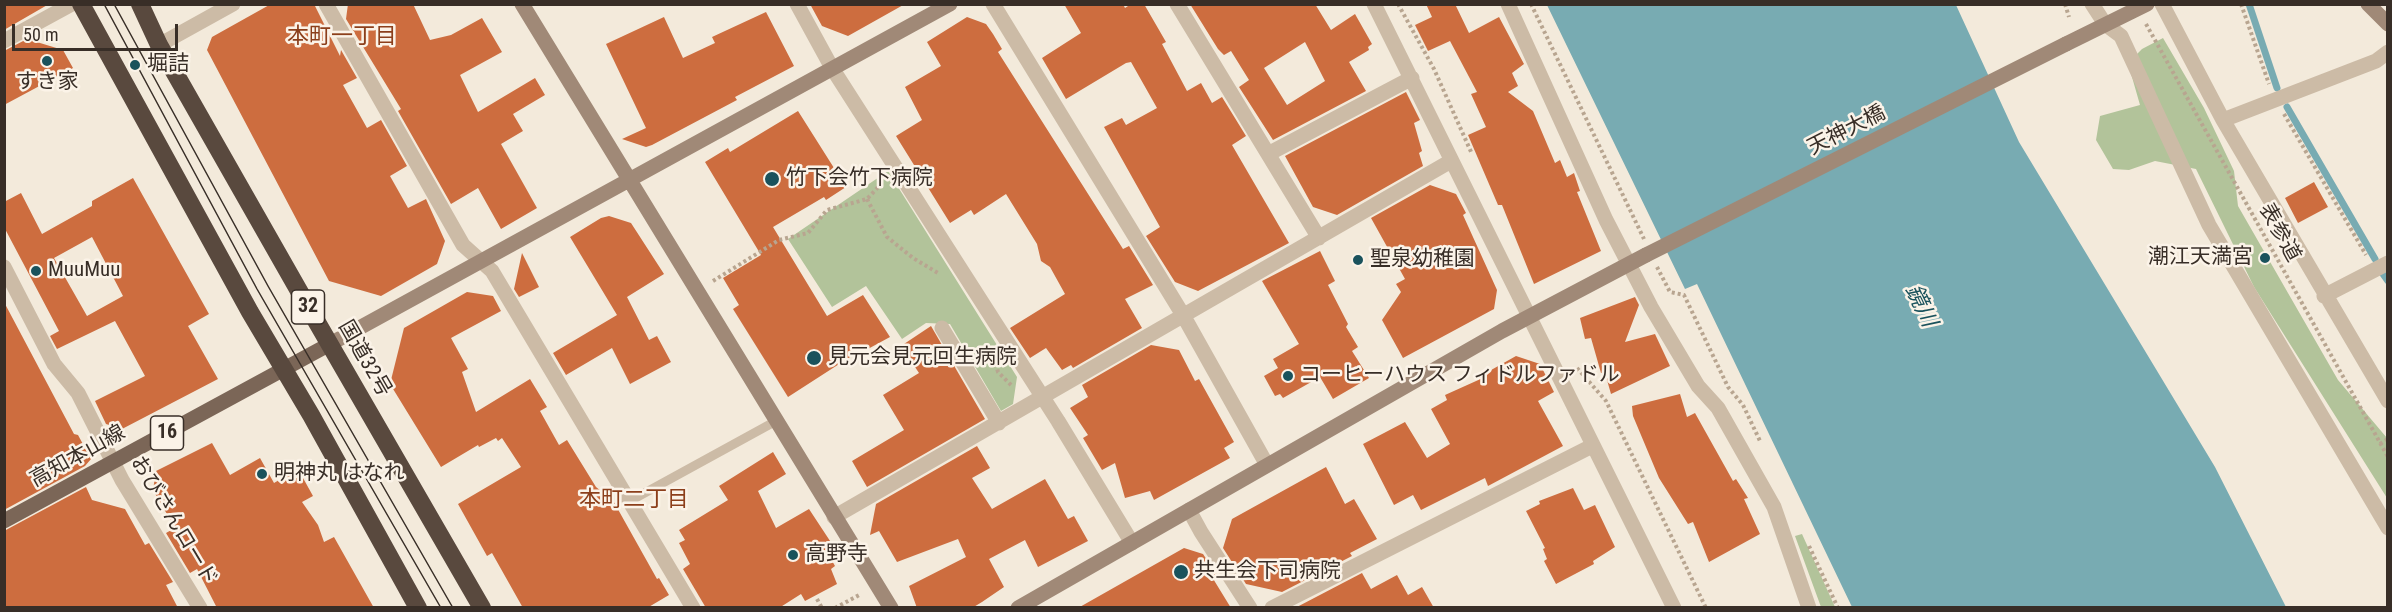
<!DOCTYPE html>
<html>
<head>
<meta charset="utf-8">
<style>
  body { margin:0 }
  #map { position:relative; width:2392px; height:612px; overflow:hidden; background:#f3eadb; font-family:"Roboto Condensed",sans-serif }
  canvas { display:block }
  .frame { position:absolute; inset:0; border:6px solid #382e27; pointer-events:none }
  .scale { position:absolute; left:12px; top:24px; width:166px; height:27px; box-sizing:border-box; border:3px solid #382e27; border-top:0; padding-left:8px; font-size:18px; line-height:21px; white-space:nowrap; color:#382e27; -webkit-text-stroke:4px #fbf3e8; paint-order:stroke }
</style>
</head>
<body>
<div id="map">
<canvas width="2392" height="612"></canvas>
<div class="frame"></div>
<div class="scale">50 m</div>
</div>
<script>
const ctx = document.querySelector('canvas').getContext('2d');
ctx.lineJoin = 'round';
function paint(path, color) { ctx.fillStyle = color; ctx.fill(path, 'evenodd'); }
const poly = rows => new Path2D(rows.map(r => 'M' + r).join(''));
function trace(path, color, width, dash) { ctx.strokeStyle = color; ctx.lineWidth = width; ctx.lineCap = dash ? 'butt' : 'round'; ctx.setLineDash(dash || []); ctx.stroke(path); }
function write(font, color, halo, rows, align = 'center') {
  ctx.font = font + ' "Roboto Condensed","Noto Sans JP",sans-serif'; ctx.lineWidth = 5; ctx.setLineDash([]); ctx.textBaseline = 'middle'; ctx.strokeStyle = halo; ctx.fillStyle = color; for (const [text, x, y, turn = 0] of rows) {
    ctx.save(); ctx.translate(x, y); ctx.rotate((+turn || 0) * Math.PI / 180); ctx.textAlign = isNaN(turn) ? turn : align; if (halo) ctx.strokeText(text, 0, 0); ctx.fillText(text, 0, 0); ctx.restore();
  }
}
paint(poly([
  [2163,38,2204,108,2234,171,2238,206,2338,380,2387,438,2387,498,2254,287,2196,169,2155,161,2129,170,2113,169,2096,140,2100,116,2140,105,2128,63,2142,49],
  [888,171,1017,377,1013,404,1001,411,950,324,926,323,902,339,866,286,832,307,788,239],
  [1802,534,1835,607,1821,607,1795,536]
]), '#b2c39a');
paint(poly([
  [1547,5,1956,5,2019,142,2215,467,2286,607,1852,607,1697,284,1685,289]
]), '#78abb2');
trace(poly([
  [2249,4,2277,88],
  [2287,107,2375,259],
  [2383,274,2388,281]
]), '#78abb2', 7);
paint(poly([
  [4,4,49,4,4,30],
  [271,4,314,4,340,56,341,50,357,78,343,85,367,128,381,120,407,166,390,176,408,208,426,199,445,241,437,264,381,296,329,281,207,50,212,37],
  [348,4,413,4,430,40,451,35,482,18,502,52,460,75,478,112,535,78,545,95,513,114,523,131,501,144,537,208,501,229,478,188,451,204,398,111,401,109,346,19],
  [810,4,905,4,848,36,822,26],
  [1064,4,1123,4,1125,8,1131,4,1144,4,1166,42,1162,44,1187,91,1201,83,1212,103,1222,97,1246,136,1232,145,1289,243,1198,291,1175,282,1146,236,1160,227,1104,127,1122,118,1126,125,1157,108,1131,62,1126,63,1066,99,1042,58,1081,33],
  [1190,4,1315,4,1331,30,1355,14,1372,44,1368,47,1369,50,1349,62,1366,91,1273,140,1239,87,1249,80,1231,51,1224,55,1218,49],
  [1305,42,1325,81,1287,105,1264,68],
  [1426,4,1455,4,1469,33,1499,17,1524,64,1512,73,1518,86,1508,92,1533,111,1555,163,1560,160,1567,177,1574,173,1580,191,1577,192,1601,251,1534,284,1502,205,1498,205,1468,135,1486,127,1471,94,1477,92,1450,41,1428,51,1415,25,1432,17],
  [766,12,794,66,735,97,737,100,652,145,646,147,622,139,646,128,606,44,664,17,683,58,715,43,712,37],
  [967,17,986,24,993,34,1002,49,998,52,1123,249,1129,246,1153,285,1125,299,1142,328,1073,368,1071,365,1062,370,1046,348,1030,358,1010,328,1065,294,1050,267,1041,261,1037,244,1006,194,974,215,971,210,950,223,896,136,922,120,905,87,941,66,927,42],
  [27,39,63,50,73,68,4,105,4,51],
  [1406,92,1420,120,1414,123,1422,151,1419,153,1423,166,1337,215,1313,207,1285,156],
  [798,111,846,187,826,200,824,197,773,227,827,316,863,295,890,337,866,350,864,348,788,397,733,309,739,305,723,278,761,255,705,162,728,148,730,152],
  [133,178,209,314,188,326,218,379,122,429,106,424,95,401,145,376,115,321,57,349,50,336,59,331,4,227,4,202,21,193,42,234,92,206,92,201],
  [92,237,123,296,87,316,54,258],
  [2314,182,2328,207,2298,223,2285,198],
  [1430,185,1456,194,1466,213,1463,215,1497,290,1494,309,1403,358,1382,320,1401,292,1396,284,1405,279,1371,218],
  [609,216,631,223,664,274,627,297,649,340,657,336,671,362,630,384,612,348,566,375,553,353,617,315,570,237,601,218],
  [1320,251,1335,281,1328,285,1348,324,1346,327,1358,347,1352,351,1369,378,1333,399,1320,377,1283,398,1280,394,1275,396,1264,376,1278,368,1273,359,1299,344,1262,281],
  [522,253,539,287,519,297,514,289],
  [467,292,493,296,501,311,451,338,468,369,462,372,476,412,530,379,547,407,540,411,559,445,567,440,596,487,601,491,606,488,657,579,659,578,669,595,647,608,523,608,492,553,487,556,458,504,521,467,502,438,498,441,496,438,479,447,478,445,441,467,390,384,404,328],
  [1635,297,1639,305,1625,342,1655,334,1670,366,1611,394,1605,373,1601,373,1591,338,1585,339,1580,318],
  [4,302,74,434,78,435,91,459,85,466,4,510],
  [931,326,985,419,867,487,852,461,904,430,883,395,919,373,901,346],
  [1151,345,1179,350,1195,381,1199,379,1234,442,1224,448,1230,458,1154,500,1150,491,1125,498,1115,463,1102,470,1083,438,1088,435,1070,408,1088,397,1082,385],
  [1516,356,1540,364,1554,392,1538,401,1563,446,1488,486,1485,478,1421,510,1413,495,1394,505,1363,444,1405,422,1427,458,1450,444,1431,409,1447,400,1445,395,1485,377,1484,374],
  [1680,394,1687,417,1695,413,1733,481,1736,479,1748,498,1744,499,1760,534,1709,562,1693,522,1688,524,1659,478,1633,416,1632,406],
  [212,443,230,475,260,458,274,483,298,469,313,496,302,502,318,525,324,542,334,537,374,608,217,608,197,569,190,573,166,533,175,528,153,490,156,471],
  [977,446,990,468,972,478,992,509,1045,479,1068,519,1074,516,1088,541,1038,567,1025,540,989,559,1004,587,982,602,972,608,917,608,909,586,966,557,958,539,897,562,879,531,870,535,876,504],
  [773,452,786,474,758,491,776,528,809,509,834,547,827,552,835,566,831,569,837,584,805,601,801,594,779,608,706,608,683,569,690,564,679,543,685,540,679,530,728,500,719,486],
  [1326,467,1345,504,1354,499,1377,539,1350,553,1352,556,1282,592,1246,584,1223,548,1232,519],
  [86,487,92,500,125,509,145,545,149,543,173,582,166,585,178,608,4,608,4,531],
  [1573,488,1584,510,1595,505,1615,547,1593,561,1594,564,1556,584,1544,561,1547,559,1543,549,1545,548,1526,511,1540,504,1539,501],
  [1184,548,1203,554,1219,578,1212,577,1231,608,1078,608],
  [1362,573,1371,589,1397,575,1408,595,1422,587,1434,608,1295,608]
]), '#cd6d3f');
trace(poly([
  [1398,4,1434,69,1472,154],
  [1531,4,1644,239],
  [2065,4,2069,17],
  [2241,4,2269,84],
  [2146,24,2388,457],
  [2284,114,2366,255],
  [867,199,887,237,913,258,938,273],
  [1657,267,1670,292,1684,295,1728,387,1743,405,1760,441],
  [713,281,779,240,808,233,827,210,867,199,883,182],
  [994,358,998,372,1012,386],
  [1577,368,1606,401,1706,608],
  [2380,444,2388,439],
  [1809,546,1838,608],
  [817,599,822,608],
  [835,608,861,594]
]), '#b8a590', 4, [3, 3]);
trace(poly([
  [630,501,776,421]
]), '#ccbba6', 9);
trace(poly([
  [326,4,463,245,492,271,693,608],
  [797,4,832,68,1058,421,1132,543],
  [993,4,1183,315,1267,465],
  [1177,4,1319,238],
  [1374,4,1674,608],
  [1508,4,1606,220,1651,307,1698,386,1718,408,1774,507,1809,608],
  [2092,4,2105,24,2121,36,2209,225,2388,528],
  [2162,4,2223,120,2388,401],
  [4,41,72,4],
  [159,45,233,4],
  [2223,120,2376,61,2388,52],
  [1268,154,1412,78],
  [4,267,54,364,78,393,122,480,200,608],
  [2324,296,2388,263],
  [942,328,999,423],
  [1189,510,1201,532,1250,608],
  [834,517,1451,161],
  [1272,608,1592,446]
]), '#ccbba6', 15);
trace(poly([
  [522,4,891,608],
  [2368,4,2388,24],
  [2066,44,2147,4],
  [330,344,950,4],
  [1018,608,1502,331,1646,255]
]), '#a08977', 15);
trace(poly([
  [4,521,330,344]
]), '#7b6657', 15);
trace(poly([
  [81,4,250,312,311,415,418,608],
  [140,4,159,45,307,305,482,608]
]), '#59493e', 18);
trace(poly([
  [104,4,257,289,441,608],
  [114,4,268,286,453,608]
]), '#382e27', 1.5);
trace(poly([
  [1646,255,2066,44]
]), '#a08977', 15);
for (const [x, y, r, color] of [
  [47,61,6,"#1a525c"],
  [135,65,6,"#1a525c"],
  [772,179,8,"#1a525c"],
  [2265,258,6,"#1a525c"],
  [1358,260,6,"#1a525c"],
  [36,271,6,"#1a525c"],
  [814,358,8,"#1a525c"],
  [1288,376,6,"#1a525c"],
  [262,474,6,"#1a525c"],
  [793,555,6,"#1a525c"],
  [1181,572,8,"#1a525c"]
]) { const dot = new Path2D(); dot.arc(x, y, r, 0, 2 * Math.PI); ctx.fillStyle = color; ctx.fill(dot); trace(dot, '#fbf3e8', 2); }
for (const [x, y, w] of [
  [308,307,33],
  [167,433,33]
]) { const box = new Path2D(); box.roundRect(x - w / 2, y - 17, w, 34, 4.5); ctx.fillStyle = '#fbf3e8'; ctx.fill(box); trace(box, '#382e27', 1.5); }
write('bold 20px', '#382e27', null, [
  ["32",308,307],
  ["16",167,433]
]);
write('21px', '#382e27', '#fbf3e8', [
  ["堀詰",147,65],
  ["すき家",47,83,"center"],
  ["竹下会竹下病院",786,179],
  ["潮江天満宮",2253,258,"right"],
  ["聖泉幼稚園",1370,260],
  ["MuuMuu",48,271],
  ["見元会見元回生病院",828,358],
  ["コーヒーハウス フィドルファドル",1300,376],
  ["明神丸 はなれ",274,474],
  ["高野寺",805,555],
  ["共生会下司病院",1194,572]
], 'left');
write('21px', '#382e27', '#fbf3e8', [
  ["天神大橋",1847,131,-27],
  ["表参道",2279,233,61],
  ["国道32号",364,359,60],
  ["高知本山線",78,457,-29],
  ["おびさんロード",173,521,59]
]);
write('22px', '#8c3f1b', '#fbf3e8', [
  ["本町一丁目",342,37],
  ["本町二丁目",634,500]
]);
write('italic 22px', '#1a525c', '#fbf3e8', [
  ["鏡川",1920,306,64]
]);
</script>
</body>
</html>
